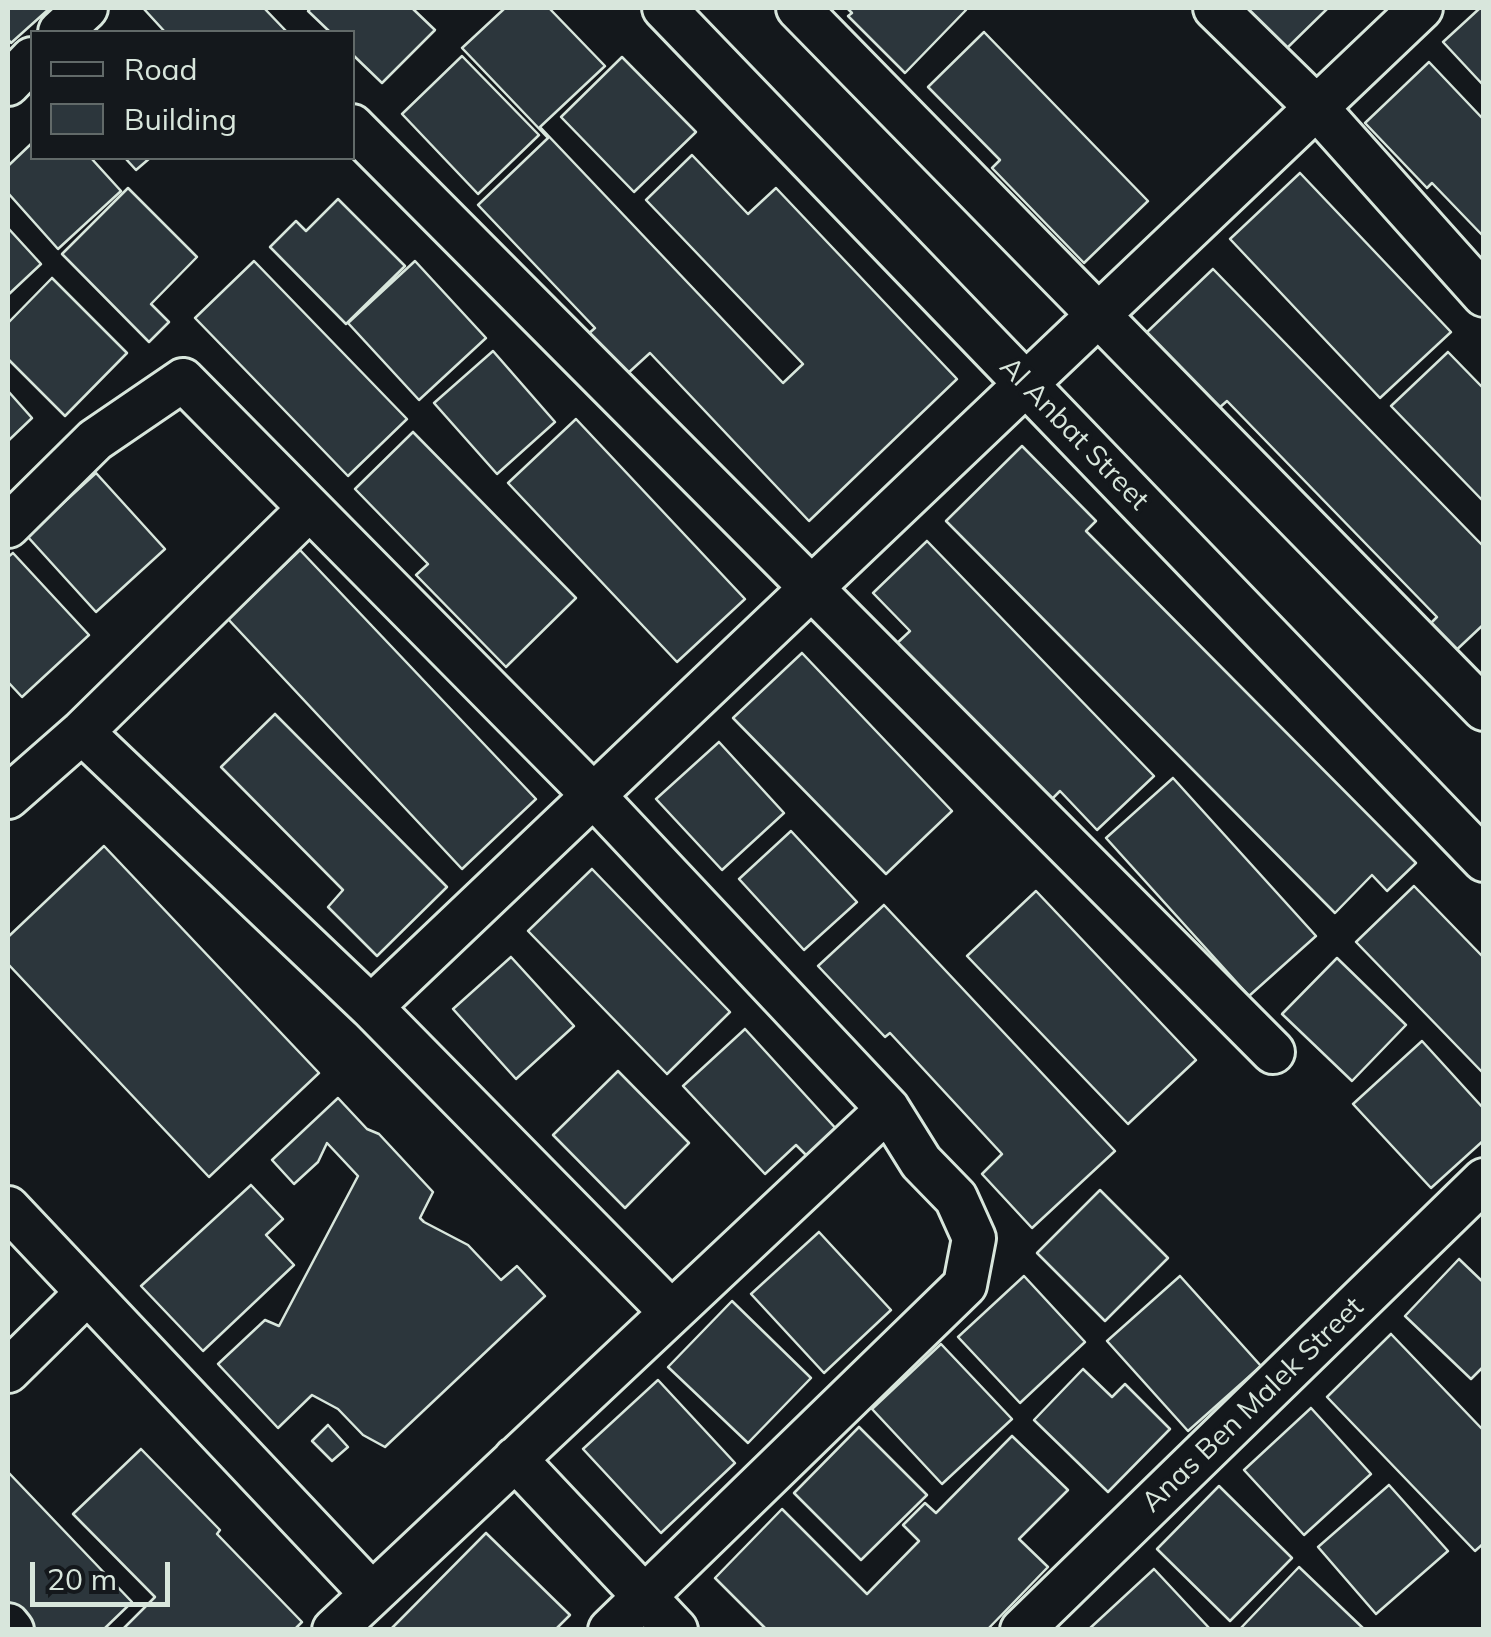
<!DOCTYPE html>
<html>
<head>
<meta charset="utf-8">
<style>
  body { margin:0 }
  #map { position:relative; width:1491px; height:1637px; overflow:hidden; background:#14181c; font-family:Mulish,sans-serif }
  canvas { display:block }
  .frame { position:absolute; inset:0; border:10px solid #d8e6dc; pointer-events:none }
  .legend { position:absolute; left:30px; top:30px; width:325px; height:130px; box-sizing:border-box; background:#14181c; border:2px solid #626a69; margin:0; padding:12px 18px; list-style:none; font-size:30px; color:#d8e6dc }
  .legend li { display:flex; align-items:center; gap:20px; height:50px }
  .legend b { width:50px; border:2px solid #626a69 }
  .scale { position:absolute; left:30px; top:1562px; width:140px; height:45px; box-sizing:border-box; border:5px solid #d8e6dc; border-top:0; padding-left:12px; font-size:30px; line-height:35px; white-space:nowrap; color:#d8e6dc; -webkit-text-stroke:8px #14181c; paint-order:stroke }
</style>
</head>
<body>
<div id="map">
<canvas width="1491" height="1637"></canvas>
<div class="frame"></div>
<ul class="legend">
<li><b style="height:12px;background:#14181c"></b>Road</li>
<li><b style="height:28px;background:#2c363c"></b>Building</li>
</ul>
<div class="scale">20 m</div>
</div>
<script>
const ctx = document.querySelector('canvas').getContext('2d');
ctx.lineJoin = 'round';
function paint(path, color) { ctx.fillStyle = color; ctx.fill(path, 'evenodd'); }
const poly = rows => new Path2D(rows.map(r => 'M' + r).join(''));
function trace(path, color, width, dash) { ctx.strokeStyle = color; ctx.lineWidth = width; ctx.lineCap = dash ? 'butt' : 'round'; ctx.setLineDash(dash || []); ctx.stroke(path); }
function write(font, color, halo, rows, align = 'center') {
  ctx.font = font + ' Mulish,sans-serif'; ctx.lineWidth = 8; ctx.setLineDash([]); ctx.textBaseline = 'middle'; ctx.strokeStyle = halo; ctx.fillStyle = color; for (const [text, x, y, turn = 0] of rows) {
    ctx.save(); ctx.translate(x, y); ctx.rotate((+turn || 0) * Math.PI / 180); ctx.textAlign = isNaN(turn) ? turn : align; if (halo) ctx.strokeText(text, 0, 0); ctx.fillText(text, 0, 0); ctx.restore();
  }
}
const building = poly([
  [8,8,50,8,11,43,8,39,8,8],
  [143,8,264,8,287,32,165,32,143,8],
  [311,8,412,8,435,30,382,83,352,54,352,32,330,32,308,11,311,8],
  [505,8,549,8,605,66,540,127,783,383,803,364,646,200,692,155,748,214,776,188,957,379,809,521,650,353,626,375,587,335,595,328,478,205,548,138,462,48,505,8],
  [847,8,963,8,966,10,905,73,848,16,852,13,847,8],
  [1242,8,1328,8,1284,51,1242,8],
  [1480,8,1484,8,1484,86,1443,42,1480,8],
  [984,32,1148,201,1084,263,992,168,1000,160,928,87,984,32],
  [462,56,539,135,478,194,402,114,462,56],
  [622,57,696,132,634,192,561,117,622,57],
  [1429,62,1484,120,1484,237,1432,183,1427,188,1365,123,1429,62],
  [32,143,32,158,91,158,121,191,58,249,8,193,8,166,32,143],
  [125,158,150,158,136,170,125,158],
  [1300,173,1451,332,1380,398,1230,239,1300,173],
  [128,188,197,257,151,304,169,322,149,342,62,254,128,188],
  [338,199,405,266,346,324,270,247,296,221,306,231,338,199],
  [8,228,41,264,8,295,8,228],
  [254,261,407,419,348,476,195,318,254,261],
  [415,261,486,338,419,400,348,323,415,261],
  [1213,269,1484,547,1484,624,1450,656,1424,630,1437,617,1227,401,1219,408,1146,333,1213,269],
  [52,278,127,353,65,416,8,359,8,323,52,278],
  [493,351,555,422,497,474,434,403,493,351],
  [1448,352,1484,389,1484,502,1391,406,1448,352],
  [8,391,32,418,8,441,8,391],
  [576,419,745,599,677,662,508,483,576,419],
  [413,432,576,598,506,667,416,575,428,564,355,489,413,432],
  [1022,446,1096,521,1086,531,1416,863,1387,891,1372,875,1335,913,946,521,1022,446],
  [96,473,165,549,96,612,27,536,96,473],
  [927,541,1154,776,1097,830,1060,791,1047,804,894,646,910,631,873,593,927,541],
  [300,550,536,799,462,869,228,619,300,550],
  [13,553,89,635,22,697,8,682,8,557,13,553],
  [802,653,952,811,886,874,733,718,802,653],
  [275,714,447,887,377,956,328,907,343,890,221,767,275,714],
  [719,742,784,813,722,870,656,799,719,742],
  [1173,778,1316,936,1249,996,1106,838,1173,778],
  [791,831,857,902,804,950,739,879,791,831],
  [104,846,319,1073,209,1177,8,964,8,937,104,846],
  [592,869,730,1012,667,1074,528,931,592,869],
  [1414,886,1484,958,1484,1074,1356,942,1414,886],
  [1036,891,1196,1060,1128,1124,967,956,1036,891],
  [884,905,1115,1151,1032,1228,982,1174,1002,1154,890,1033,885,1037,818,966,884,905],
  [511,957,574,1026,516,1079,453,1009,511,957],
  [1337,958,1406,1025,1352,1081,1282,1014,1337,958],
  [745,1029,839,1132,810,1159,796,1145,765,1174,683,1086,745,1029],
  [1422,1041,1484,1109,1484,1140,1431,1188,1353,1104,1422,1041],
  [618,1071,689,1143,625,1208,553,1135,618,1071],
  [338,1098,367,1129,379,1134,433,1192,420,1218,424,1222,468,1245,501,1280,517,1266,545,1296,385,1447,363,1435,338,1409,312,1395,278,1428,218,1364,265,1320,279,1326,358,1176,327,1143,318,1162,294,1184,272,1160,338,1098],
  [251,1185,283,1219,266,1235,294,1265,203,1351,141,1286,251,1185],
  [1100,1190,1168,1258,1105,1321,1037,1253,1100,1190],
  [819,1232,891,1310,824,1373,751,1294,819,1232],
  [1459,1259,1484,1283,1484,1366,1471,1379,1405,1316,1459,1259],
  [1024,1276,1085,1342,1020,1403,958,1337,1024,1276],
  [1180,1276,1261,1366,1188,1431,1107,1341,1180,1276],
  [732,1301,811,1378,748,1443,668,1367,732,1301],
  [1391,1334,1484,1431,1484,1543,1475,1551,1327,1397,1391,1334],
  [941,1344,1012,1419,942,1484,872,1409,941,1344],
  [1083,1369,1112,1397,1125,1384,1170,1429,1108,1492,1034,1420,1083,1369],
  [658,1380,735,1463,661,1533,583,1449,658,1380],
  [1311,1408,1371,1474,1304,1535,1244,1470,1311,1408],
  [328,1425,348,1447,332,1461,312,1441,328,1425],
  [859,1427,927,1495,861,1560,794,1493,859,1427],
  [1012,1436,1068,1490,1019,1539,1048,1567,987,1630,767,1630,715,1578,782,1509,867,1594,919,1541,903,1525,925,1503,936,1513,1012,1436],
  [141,1449,220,1530,217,1534,302,1622,294,1630,122,1630,155,1597,73,1514,141,1449],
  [8,1472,132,1602,103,1630,31,1630,8,1605,8,1472],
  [1389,1485,1448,1551,1376,1614,1318,1547,1389,1485],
  [1219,1486,1292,1558,1230,1621,1157,1549,1219,1486],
  [486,1533,570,1615,555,1630,390,1630,486,1533],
  [1299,1567,1365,1630,1239,1630,1299,1567],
  [1154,1569,1211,1630,1088,1630,1154,1569]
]);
paint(building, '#2c363c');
trace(building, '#d8e6dc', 2.5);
const street = poly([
  [664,8,1484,860],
  [798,8,1484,709],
  [1215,8,1316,107,1484,295],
  [60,32,86,8],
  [8,84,32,59],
  [352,126,1273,1052],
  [8,526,95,440,183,380,593,795,888,1109,921,1162,956,1198,974,1238,965,1285,610,1630],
  [82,732,371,1007,670,1311],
  [8,797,82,732,309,509],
  [371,1007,1421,8],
  [8,1208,371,1593],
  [8,1371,87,1293],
  [515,1459,676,1630],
  [8,1625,12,1630],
  [334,1630,888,1109],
  [1022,1630,1484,1180]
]);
trace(street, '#d8e6dc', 48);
trace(street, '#14181c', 42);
write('28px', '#d8e6dc', '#14181c', [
  ["Al Anbat Street",1074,434,46],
  ["Anas Ben Malek Street",1253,1405,-44]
]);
</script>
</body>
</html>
